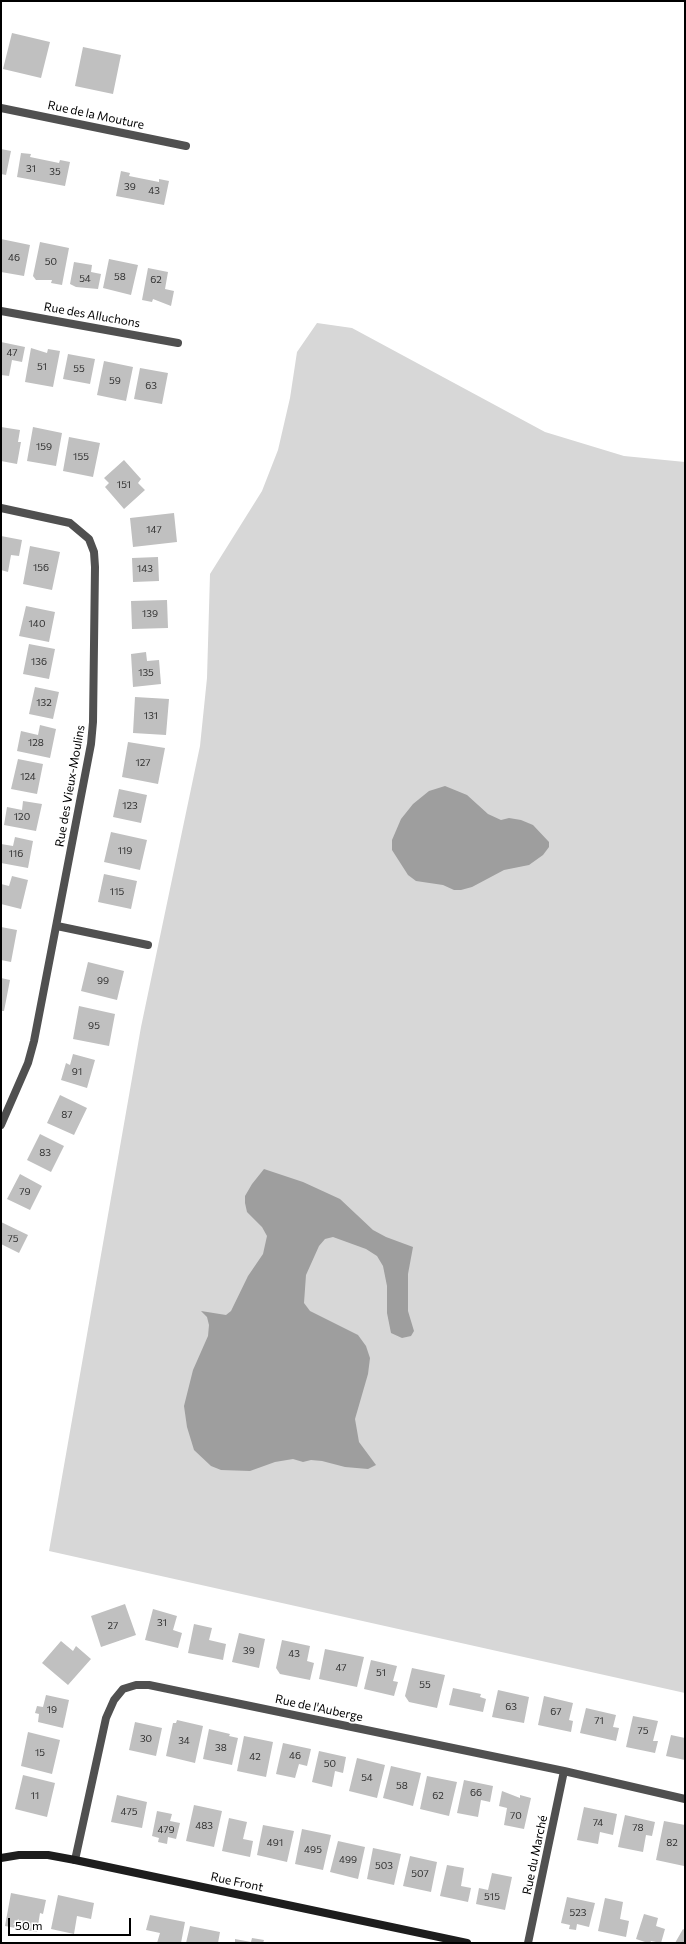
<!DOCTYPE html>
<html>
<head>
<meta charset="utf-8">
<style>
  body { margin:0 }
  #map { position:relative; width:686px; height:1944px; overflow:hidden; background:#fff; font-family:Commissioner,sans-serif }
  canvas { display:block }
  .frame { position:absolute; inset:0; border:2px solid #000; pointer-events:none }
  .scale { position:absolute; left:8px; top:1918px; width:123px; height:18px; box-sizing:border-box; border:2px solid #000; border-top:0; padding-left:5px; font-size:12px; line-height:14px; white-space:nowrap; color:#000; -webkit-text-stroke:3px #fff; paint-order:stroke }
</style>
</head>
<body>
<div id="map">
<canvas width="686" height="1944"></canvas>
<div class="frame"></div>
<div class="scale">50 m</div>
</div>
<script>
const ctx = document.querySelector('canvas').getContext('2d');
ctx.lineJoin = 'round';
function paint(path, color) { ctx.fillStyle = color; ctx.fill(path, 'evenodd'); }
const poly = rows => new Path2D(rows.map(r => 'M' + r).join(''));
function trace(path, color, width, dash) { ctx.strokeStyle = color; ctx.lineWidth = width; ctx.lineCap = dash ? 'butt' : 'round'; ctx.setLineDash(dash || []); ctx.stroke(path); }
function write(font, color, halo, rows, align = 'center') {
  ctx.font = font + ' Commissioner,sans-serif'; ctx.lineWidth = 4; ctx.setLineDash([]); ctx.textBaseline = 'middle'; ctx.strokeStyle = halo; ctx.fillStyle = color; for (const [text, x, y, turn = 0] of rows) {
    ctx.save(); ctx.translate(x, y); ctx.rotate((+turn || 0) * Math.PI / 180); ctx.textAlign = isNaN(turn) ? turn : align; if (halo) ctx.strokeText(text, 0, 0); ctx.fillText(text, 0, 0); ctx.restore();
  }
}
paint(poly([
  [317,323,352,328,545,432,624,456,685,462,685,1693,49,1551,141,1027,200,746,207,678,210,574,262,491,278,450,290,398,297,352]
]), '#d7d7d7');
paint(poly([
  [445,786,467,795,488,814,501,820,509,818,521,820,533,825,549,842,549,847,543,855,529,865,504,870,472,887,461,890,454,890,443,885,416,881,408,875,392,850,392,840,401,819,413,804,429,791],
  [264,1169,303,1182,340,1199,373,1230,386,1237,413,1247,408,1274,408,1311,414,1331,411,1336,402,1338,391,1333,387,1313,387,1286,383,1266,377,1256,366,1249,333,1237,325,1239,319,1246,306,1275,304,1303,310,1311,358,1335,366,1346,370,1358,368,1374,355,1419,359,1442,376,1465,368,1469,345,1467,322,1461,311,1460,303,1462,293,1459,275,1462,250,1471,221,1470,211,1466,194,1450,187,1427,184,1406,193,1370,208,1336,209,1325,207,1317,201,1311,226,1315,231,1311,248,1276,263,1254,267,1236,262,1227,247,1212,245,1203,245,1196,252,1184]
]), '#9e9e9e');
paint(poly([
  [12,33,50,42,41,78,3,69],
  [83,47,121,55,113,94,75,86],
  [1,149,11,151,6,175,1,174],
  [21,153,31,154,30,157,59,163,60,160,70,162,65,186,17,177],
  [121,171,130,173,129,176,159,182,159,179,169,181,164,205,116,196],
  [1,239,30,245,24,276,1,272],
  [40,242,69,248,62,285,51,283,52,280,36,280,33,276],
  [109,259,138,265,131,295,103,288],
  [74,262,92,265,91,272,101,274,98,289,76,287,70,284],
  [148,268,168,272,165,289,174,291,171,306,153,299,152,302,142,300],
  [1,342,25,347,22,362,12,360,9,376,1,375],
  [31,348,47,353,48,349,60,351,53,387,25,382],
  [68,354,95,359,90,384,63,379],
  [104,361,133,367,126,401,97,395],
  [140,368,168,373,162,404,134,399],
  [1,427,20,430,18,442,21,442,17,464,1,461],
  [33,427,62,433,56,466,27,461],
  [69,437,100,443,93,477,63,471],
  [124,460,141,479,138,483,145,490,124,509,105,487,109,483,104,478],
  [174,513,177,542,133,547,130,518],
  [1,536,22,540,19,556,11,555,8,572,1,570],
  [30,546,60,552,52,590,23,584],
  [158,557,159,581,133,582,132,558],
  [167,600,168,628,132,629,131,601],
  [26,606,55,612,49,642,19,636],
  [29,644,55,649,49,679,23,674],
  [146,652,147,661,159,660,161,684,133,687,131,654],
  [35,687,59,692,53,719,29,714],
  [135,697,169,699,166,735,133,733],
  [40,725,56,729,50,758,17,751,21,731,38,735],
  [128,742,165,748,158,784,122,777],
  [18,759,43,764,37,794,11,789],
  [119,789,147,795,141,823,113,817],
  [23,801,42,804,36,831,4,825,7,807,22,810],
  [111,832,147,840,140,870,104,862],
  [15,837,33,841,28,868,1,863,1,844,13,846],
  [104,874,137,881,131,909,98,902],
  [12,876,28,880,21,909,1,904,1,884,9,886],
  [1,927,17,930,11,962,1,960],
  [88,962,124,971,117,1000,81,991],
  [1,978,10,980,4,1011,1,1011],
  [79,1006,115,1014,109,1046,73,1039],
  [73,1054,95,1060,87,1088,61,1080,66,1063,70,1065],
  [60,1095,87,1108,74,1135,47,1123],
  [40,1134,64,1146,51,1172,27,1160],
  [20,1174,42,1186,30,1210,7,1199],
  [1,1222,28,1235,19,1253,1,1244],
  [125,1604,136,1635,101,1647,91,1616],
  [153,1609,177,1616,173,1630,182,1633,178,1648,145,1640],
  [194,1624,212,1628,209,1640,226,1644,223,1660,188,1653],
  [239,1633,265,1639,259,1668,232,1662],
  [282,1640,310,1646,307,1661,314,1663,310,1680,280,1674,276,1668],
  [61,1641,73,1651,76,1646,91,1659,68,1685,42,1663],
  [325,1649,364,1657,357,1687,319,1679],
  [371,1660,397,1666,393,1681,398,1682,394,1696,364,1689],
  [412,1668,445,1675,437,1708,409,1702,405,1696],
  [453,1688,481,1694,480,1697,486,1699,483,1712,449,1705],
  [498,1690,529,1697,524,1723,492,1717],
  [46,1695,69,1700,63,1728,38,1722,39,1714,35,1713,37,1706,43,1707],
  [544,1696,573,1703,569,1720,573,1721,571,1732,538,1725],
  [586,1708,616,1715,613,1727,619,1728,616,1741,580,1733],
  [633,1716,658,1721,653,1741,658,1741,655,1753,626,1747],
  [177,1720,203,1726,195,1763,166,1756,173,1723,176,1723],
  [135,1722,162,1728,156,1756,129,1750],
  [209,1729,230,1734,229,1736,238,1738,232,1765,203,1759],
  [28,1732,60,1740,52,1774,21,1766],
  [671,1735,685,1738,685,1760,666,1756],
  [244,1736,273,1742,266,1777,237,1771],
  [283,1743,311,1749,307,1766,299,1764,295,1778,276,1774],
  [319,1751,346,1757,343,1773,335,1771,332,1787,312,1782],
  [357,1758,385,1765,377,1798,349,1791],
  [391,1766,421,1773,413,1806,383,1798],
  [23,1775,55,1783,47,1817,15,1809],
  [427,1776,457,1782,449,1816,420,1809],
  [464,1780,493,1786,490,1802,481,1800,478,1817,457,1813],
  [502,1791,520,1798,520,1795,531,1798,524,1829,504,1825,507,1808,499,1806],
  [117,1795,147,1802,142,1828,111,1822],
  [194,1805,222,1811,214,1847,186,1841],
  [584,1807,617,1814,613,1835,600,1832,598,1844,577,1840],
  [157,1811,172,1814,170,1821,180,1823,176,1839,168,1837,167,1844,158,1842,159,1838,152,1836],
  [625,1815,655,1822,652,1836,646,1835,643,1852,618,1847],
  [229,1818,247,1822,243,1839,253,1841,250,1857,222,1851],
  [664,1821,685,1825,684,1866,656,1860],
  [263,1825,294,1831,287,1862,257,1855],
  [302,1829,331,1835,323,1870,295,1864],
  [338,1841,365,1847,358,1879,330,1872],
  [373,1848,401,1854,394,1885,367,1879],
  [410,1856,437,1862,431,1892,403,1886],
  [447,1865,464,1868,461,1886,471,1888,468,1902,440,1896],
  [492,1873,512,1877,505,1910,476,1904,479,1888,488,1890],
  [11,1893,46,1900,43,1914,40,1913,37,1932,5,1926],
  [58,1895,94,1903,91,1919,77,1916,74,1934,51,1929],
  [567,1897,595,1903,589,1927,577,1924,576,1930,569,1929,570,1925,561,1923],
  [605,1898,623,1902,620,1919,629,1921,626,1937,598,1931],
  [644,1914,658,1918,656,1926,665,1929,661,1943,651,1941,650,1943,648,1943,636,1939],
  [150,1915,185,1922,181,1943,157,1943,160,1933,146,1930],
  [190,1926,220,1932,218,1943,186,1943],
  [683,1929,685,1930,685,1943,675,1943],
  [252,1938,264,1940,263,1943,235,1943,235,1939,251,1942]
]), '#c0c0c0');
trace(poly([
  [1,108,186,146],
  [1,311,178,343],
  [1,508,70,523,89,539,94,552,95,567,93,722,91,744,34,1041,28,1063,1,1125],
  [57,926,148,945],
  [75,1860,106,1718,114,1700,123,1689,136,1685,149,1685,564,1771,685,1799],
  [528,1943,564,1771]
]), '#505050', 8);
trace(poly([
  [1,1858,19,1855,48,1855,75,1860,467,1943]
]), '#1d1d1d', 8);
write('10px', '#303030', null, [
  ["31",31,169],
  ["35",55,172],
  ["39",130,187],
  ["43",154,191],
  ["46",14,258],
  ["50",51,262],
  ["58",120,277],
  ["54",85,279],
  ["62",156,280],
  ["47",12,353],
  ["51",42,367],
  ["55",79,369],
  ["59",115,381],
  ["63",151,386],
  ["159",44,447],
  ["155",81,457],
  ["151",124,485],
  ["147",154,530],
  ["156",41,568],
  ["143",145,569],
  ["139",150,614],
  ["140",37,624],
  ["136",39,662],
  ["135",146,673],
  ["132",44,703],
  ["131",151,716],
  ["128",36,743],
  ["127",143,763],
  ["124",28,777],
  ["123",130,806],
  ["120",22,817],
  ["119",125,851],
  ["116",16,854],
  ["115",117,892],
  ["99",103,981],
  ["95",94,1026],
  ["91",77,1072],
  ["87",67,1115],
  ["83",45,1153],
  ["79",25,1192],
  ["75",13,1239],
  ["31",162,1623],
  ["27",113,1626],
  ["39",249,1651],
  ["43",294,1654],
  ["47",341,1668],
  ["51",381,1673],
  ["55",425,1685],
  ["63",511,1707],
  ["19",52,1710],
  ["67",556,1712],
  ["71",599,1721],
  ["75",643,1731],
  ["30",146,1739],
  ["34",184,1741],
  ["38",221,1748],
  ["15",40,1753],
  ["46",295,1756],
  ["42",255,1757],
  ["50",330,1764],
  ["54",367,1778],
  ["58",402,1786],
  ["66",476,1793],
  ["11",35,1796],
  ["62",438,1796],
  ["475",129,1812],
  ["70",516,1816],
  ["74",598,1823],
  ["483",204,1826],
  ["78",638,1828],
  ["479",166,1830],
  ["491",275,1843],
  ["82",672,1843],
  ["495",313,1850],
  ["499",348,1860],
  ["503",384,1866],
  ["507",420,1874],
  ["515",492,1897],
  ["523",578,1913]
]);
write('12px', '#000', '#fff', [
  ["Rue de la Mouture",96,115,12],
  ["Rue des Alluchons",92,315,10],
  ["Rue des Vieux-Moulins",70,786,-80],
  ["Rue de l'Auberge",319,1708,12],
  ["Rue du Marché",535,1855,-78],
  ["Rue Front",237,1882,12]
]);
</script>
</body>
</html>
